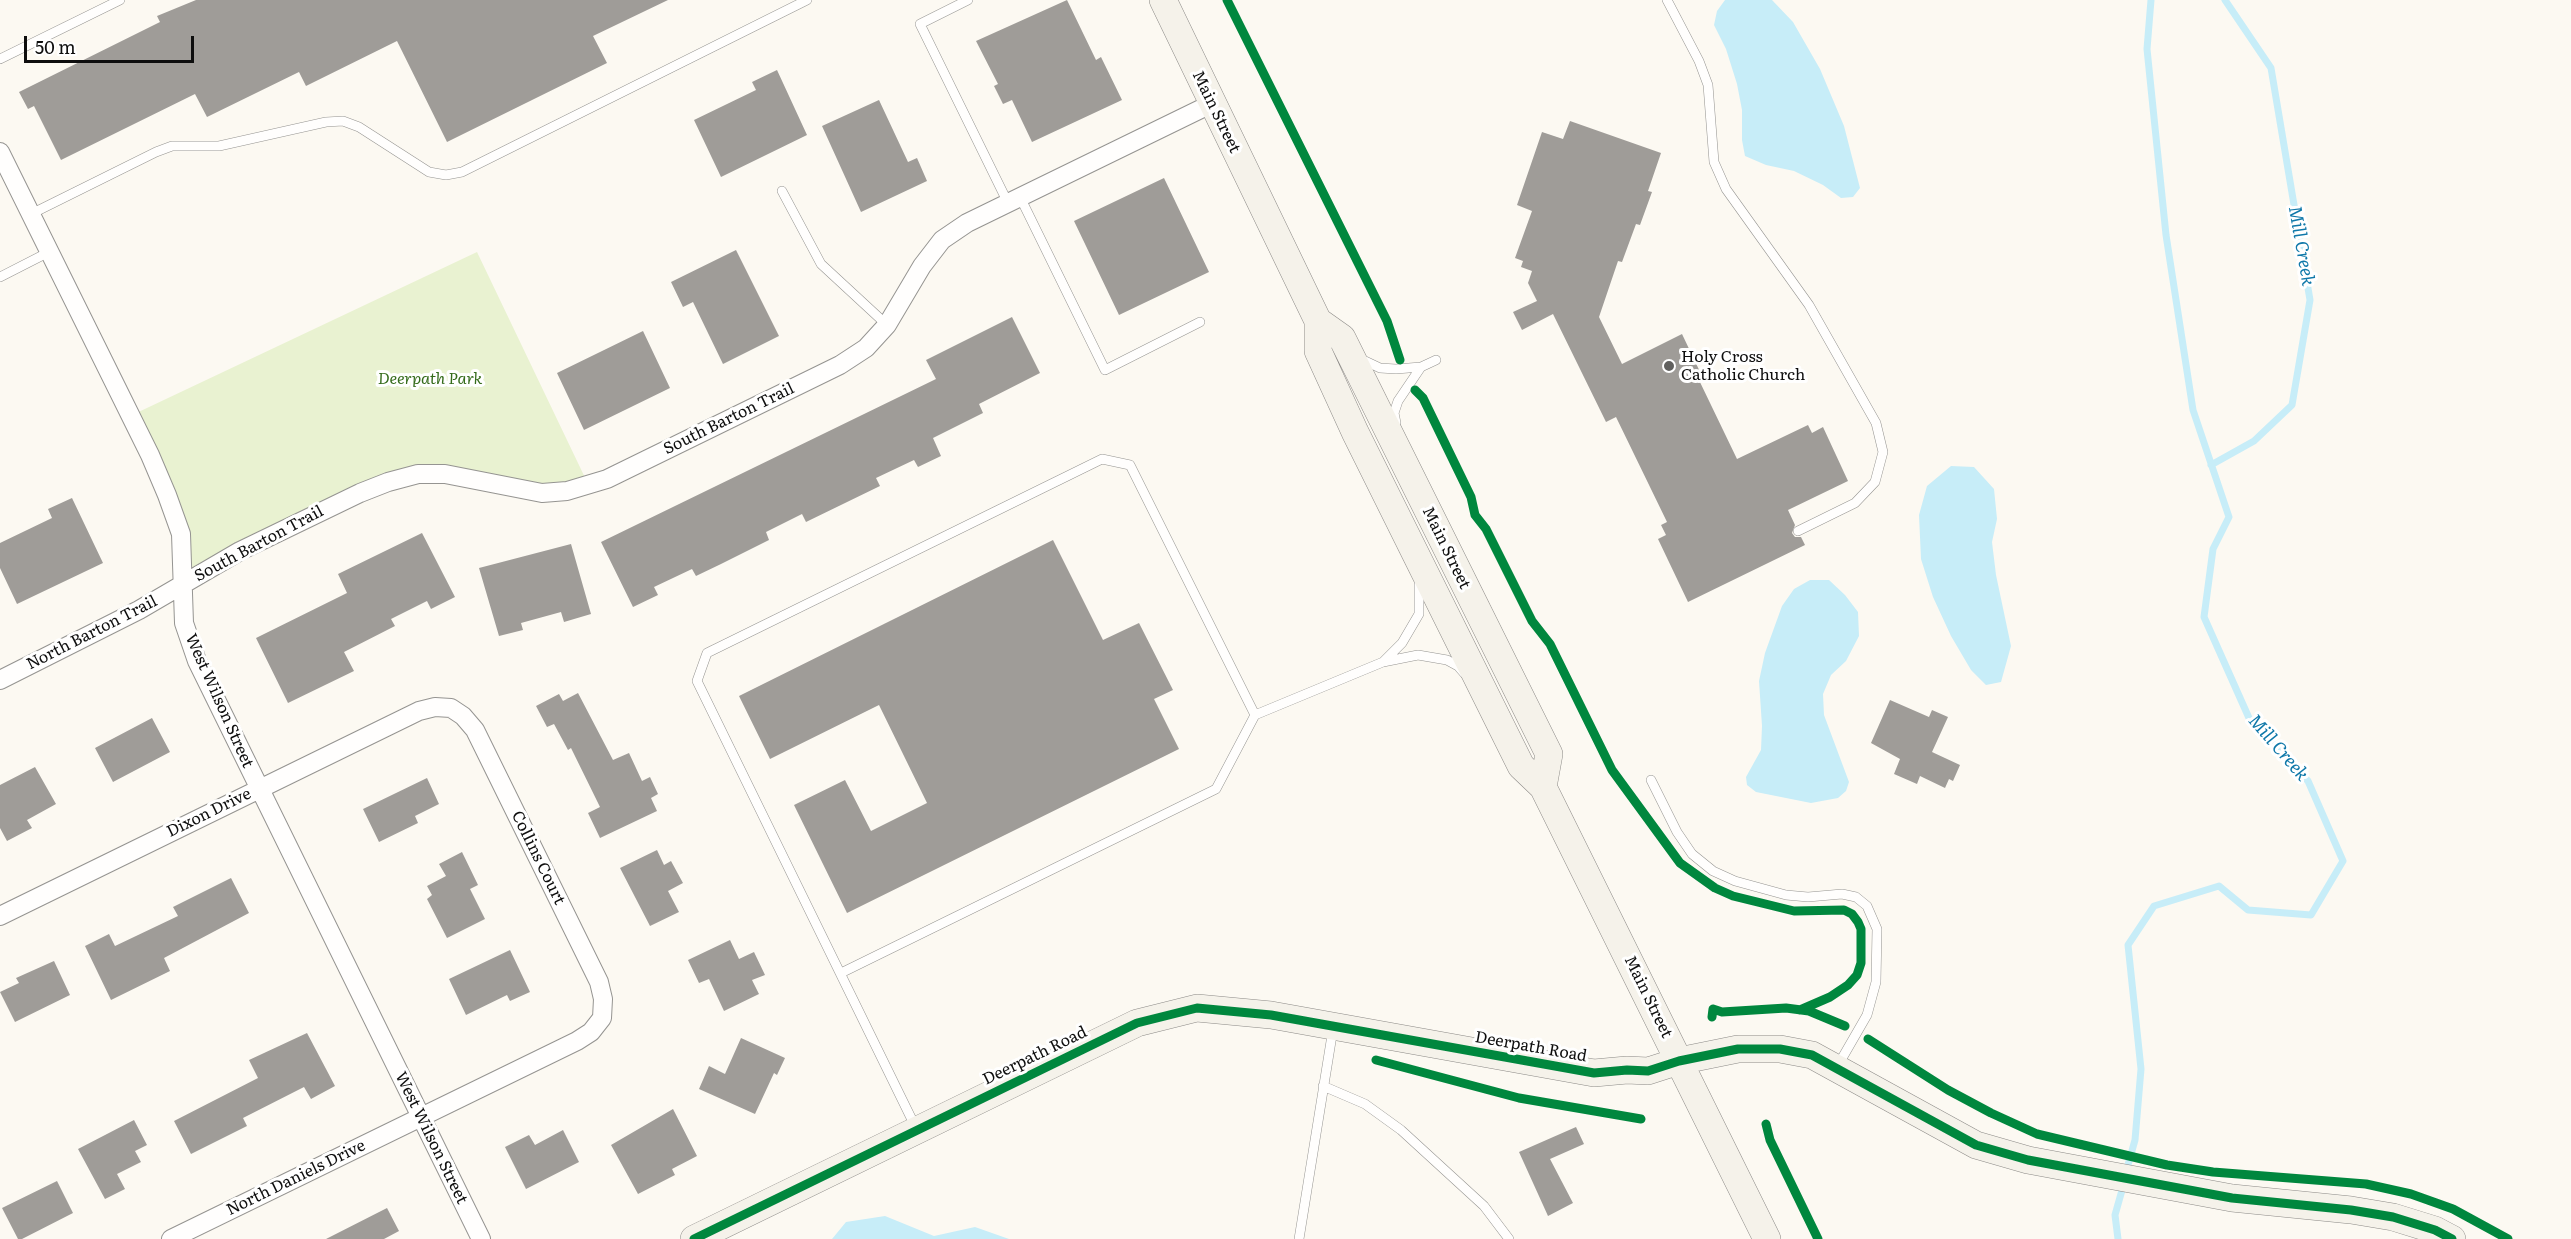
<!DOCTYPE html>
<html>
<head>
<meta charset="utf-8">
<style>
  body { margin:0 }
  #map { position:relative; width:2571px; height:1239px; overflow:hidden; background:#fcf9f2; font-family:Literata,serif }
  canvas { display:block }
  .scale { position:absolute; left:24px; top:36px; width:170px; height:27px; box-sizing:border-box; border:3px solid #0e0e0e; border-top:0; padding-left:8px; font-size:18px; line-height:21px; white-space:nowrap; color:#0e0e0e; -webkit-text-stroke:4px #fff; paint-order:stroke }
</style>
</head>
<body>
<div id="map">
<canvas width="2571" height="1239"></canvas>
<div class="scale">50 m</div>
</div>
<script>
const ctx = document.querySelector('canvas').getContext('2d');
ctx.lineJoin = 'round';
function paint(path, color) { ctx.fillStyle = color; ctx.fill(path, 'evenodd'); }
const poly = rows => new Path2D(rows.map(r => 'M' + r).join(''));
function trace(path, color, width, dash) { ctx.strokeStyle = color; ctx.lineWidth = width; ctx.lineCap = dash ? 'butt' : 'round'; ctx.setLineDash(dash || []); ctx.stroke(path); }
function write(font, color, halo, rows, align = 'center') {
  ctx.font = font + ' Literata,serif'; ctx.lineWidth = 6; ctx.setLineDash([]); ctx.textBaseline = 'middle'; ctx.strokeStyle = halo; ctx.fillStyle = color; for (const [text, x, y, turn = 0] of rows) {
    ctx.save(); ctx.translate(x, y); ctx.rotate((+turn || 0) * Math.PI / 180); ctx.textAlign = isNaN(turn) ? turn : align; if (halo) ctx.strokeText(text, 0, 0); ctx.fillText(text, 0, 0); ctx.restore();
  }
}
paint(poly([
  [477,252,589,486,567,491,418,474,184,584,181,534,130,416]
]), '#e9f2d1');
paint(poly([
  [1725,0,1772,0,1793,22,1820,69,1844,126,1860,188,1853,197,1841,198,1823,185,1794,171,1766,165,1745,156,1742,140,1742,110,1737,84,1726,49,1714,25,1717,11],
  [1951,466,1974,467,1994,489,1997,519,1992,542,1996,575,2011,646,2001,682,1986,685,1971,670,1951,636,1933,597,1921,559,1919,515,1927,486],
  [1810,580,1829,580,1845,595,1858,612,1859,636,1846,661,1831,675,1823,694,1824,715,1849,782,1846,791,1838,798,1811,803,1756,792,1747,785,1746,777,1761,750,1762,726,1759,681,1765,653,1782,606,1794,589],
  [885,1216,934,1236,975,1227,1009,1239,832,1239,846,1222]
]), '#c7edf8');
trace(poly([
  [2211,465,2254,441,2292,405,2310,300,2271,68,2225,0],
  [2126,1172,2135,1140,2141,1069,2128,945,2154,906,2219,886,2248,910,2311,915,2343,861,2308,781,2249,718,2204,617,2213,549,2229,517,2193,410,2166,235,2147,49,2151,0],
  [2118,1239,2115,1215,2124,1183]
]), '#c7edf8', 7);
paint(poly([
  [196,0,668,0,593,36,607,63,447,142,397,41,306,86,299,72,207,117,195,94,61,160,34,106,28,109,19,92,160,22,157,16],
  [1067,0,1096,60,1101,57,1122,100,1032,142,1012,100,1003,104,994,86,998,84,976,41],
  [777,70,807,135,721,177,694,120,756,90,752,82],
  [879,100,908,162,917,158,927,181,861,212,822,126],
  [1570,121,1661,153,1648,191,1652,192,1640,225,1636,224,1622,262,1618,261,1599,317,1622,364,1682,334,1702,376,1698,378,1737,459,1808,425,1812,433,1823,427,1848,481,1788,510,1795,525,1792,533,1795,537,1801,537,1805,545,1688,602,1658,539,1666,535,1661,525,1667,522,1616,417,1606,422,1553,314,1522,330,1513,312,1537,301,1528,283,1532,271,1521,267,1523,261,1515,258,1532,211,1517,205,1542,132,1563,139],
  [1164,178,1209,272,1119,315,1074,221],
  [736,250,779,336,723,364,693,302,683,307,671,282],
  [1012,317,1040,373,979,404,983,413,933,438,941,456,918,467,914,460,876,478,880,486,806,522,802,514,766,532,769,540,721,564,696,576,692,569,654,587,658,595,633,607,601,542,936,379,926,360],
  [643,331,670,388,584,430,557,373],
  [72,498,103,563,17,604,0,568,0,543,52,518,48,509],
  [422,533,455,597,431,609,427,601,391,619,395,626,344,652,354,671,288,703,256,638,347,593,338,574],
  [1053,540,1103,640,1139,623,1173,690,1154,699,1179,749,847,913,794,805,845,780,871,831,927,803,879,705,770,759,739,696],
  [571,544,591,614,564,622,561,612,521,623,523,630,499,636,479,568],
  [578,693,613,760,629,753,642,781,650,777,658,794,651,798,657,811,600,838,588,813,600,807,571,748,568,750,554,724,547,727,536,706,559,694,563,701],
  [1890,700,1929,717,1932,710,1948,717,1932,752,1960,765,1953,781,1949,779,1945,788,1920,776,1917,784,1894,774,1900,759,1871,743],
  [152,718,170,752,113,782,95,748],
  [35,767,56,804,27,820,32,828,7,841,0,828,0,785],
  [427,778,439,804,415,816,418,823,379,842,363,809],
  [657,850,664,865,671,861,683,883,668,891,679,912,650,926,620,868],
  [462,852,478,885,470,889,485,919,447,938,427,899,432,895,427,886,446,876,439,864],
  [231,878,249,913,164,958,170,971,111,1000,85,946,109,934,115,946,178,916,173,907],
  [730,940,739,959,754,952,765,975,752,980,759,994,724,1011,709,979,699,983,688,960],
  [510,950,530,992,510,1001,507,995,466,1015,449,979],
  [54,961,70,995,15,1022,0,992,19,983,16,978],
  [307,1033,335,1086,311,1099,304,1087,243,1118,247,1126,191,1154,174,1121,258,1078,249,1060],
  [741,1038,785,1058,777,1075,774,1073,755,1114,699,1089,709,1066,725,1074],
  [673,1109,697,1156,672,1169,675,1175,638,1194,611,1145],
  [134,1120,147,1145,135,1151,141,1162,117,1174,125,1189,105,1199,78,1149],
  [1576,1127,1584,1144,1550,1159,1573,1203,1548,1216,1519,1152],
  [563,1130,579,1162,526,1189,505,1147,529,1135,535,1145],
  [57,1181,73,1213,22,1239,18,1239,2,1208],
  [387,1208,399,1231,384,1239,326,1239]
]), '#9f9c98');
const lane = poly([
  [968,0,920,24,1008,203],
  [1667,0,1699,61,1708,85,1714,162,1726,189,1809,305,1876,423,1883,452,1875,482,1855,503,1798,531],
  [0,59,120,0],
  [782,191,821,264,887,325],
  [1020,197,1105,370,1200,322],
  [31,214,156,152,172,146,219,146,326,122,343,121,359,127,429,172,446,175,462,172,807,0],
  [0,277,49,252],
  [1361,359,1380,368,1396,369,1421,367,1436,360],
  [1396,423,1394,413,1398,401,1421,367],
  [1383,662,1402,643,1419,614,1419,584],
  [1651,780,1677,832,1692,854,1713,871,1735,881,1786,895,1808,897,1842,894,1856,897,1867,906,1877,929,1876,982,1867,1015,1837,1067],
  [841,973,1216,789,1255,715],
  [1323,1086,1365,1104,1401,1130,1484,1206,1509,1239],
  [916,1128,697,681,707,653,1102,459,1130,465,1255,715,1383,662,1418,655,1447,660,1458,666,1464,673],
  [1299,1239,1333,1029]
]);
const street = poly([
  [0,152,150,455,167,495,181,534,184,623,197,661,481,1239],
  [0,680,139,610,240,551,360,493,388,482,418,474,445,474,542,493,567,491,607,479,840,365,866,348,887,325,922,266,942,240,967,223,1211,104],
  [0,916,419,711,435,707,451,708,463,716,475,730,599,982,603,999,602,1018,591,1032,577,1041,171,1239]
]);
const secondary = poly([
  [1163,0,1318,321,1318,351,1355,432,1521,766,1543,787,1767,1239],
  [1318,321,1342,338,1549,754,1543,787],
  [694,1239,1137,1023,1197,1008,1271,1015,1594,1073,1627,1070,1648,1071,1679,1061,1738,1049,1780,1049,1812,1055,1976,1145,2028,1160,2232,1198,2351,1210,2393,1217,2435,1230,2452,1239]
]);
trace(lane, '#959491', 10);
trace(street, '#959491', 20);
trace(secondary, '#8c8a87', 28);
trace(lane, '#fffefd', 9);
trace(street, '#fffefd', 18);
trace(secondary, '#f5f2ea', 27);
trace(poly([
  [1227,0,1387,321,1400,360],
  [1415,390,1423,398,1471,497,1475,515,1486,529,1532,621,1550,644,1612,770,1680,863,1715,888,1733,896,1794,911,1844,910,1852,914,1858,922,1861,929,1861,963,1857,975,1848,985,1830,997,1800,1010],
  [1712,1017,1713,1009,1722,1012,1786,1008,1809,1011,1845,1026],
  [1868,1039,1948,1090,1991,1113,2037,1134,2167,1165,2213,1172,2366,1184,2411,1194,2453,1209,2508,1239],
  [1376,1060,1519,1098,1641,1119],
  [1766,1124,1770,1140,1818,1239],
  [694,1239,1137,1023,1197,1008,1271,1015,1594,1073,1627,1070,1648,1071,1679,1061,1738,1049,1780,1049,1812,1055,1976,1145,2028,1160,2232,1198,2351,1210,2393,1217,2435,1230,2452,1239]
]), '#00873e', 9);
for (const [x, y, r, color] of [
  [1669,366,6,"#61605e"]
]) { const dot = new Path2D(); dot.arc(x, y, r, 0, 2 * Math.PI); ctx.fillStyle = color; ctx.fill(dot); trace(dot, '#fff', 2); }
write('16px', '#0e0e0e', '#fff', [
  ["Main Street",1216,112,64],
  ["South Barton Trail",729,419,-26],
  ["South Barton Trail",259,544,-28],
  ["Main Street",1446,548,64],
  ["North Barton Trail",92,633,-27],
  ["West Wilson Street",219,701,66],
  ["Dixon Drive",209,813,-26],
  ["Collins Court",538,858,64],
  ["Main Street",1648,997,64],
  ["Deerpath Road",1531,1047,10],
  ["Deerpath Road",1035,1056,-26],
  ["West Wilson Street",431,1138,64],
  ["North Daniels Drive",296,1178,-26]
]);
write('16px', '#0e0e0e', '#fff', [
  ["Holy Cross",1681,357],
  ["Catholic Church",1681,375]
], 'left');
write('italic 16px', '#346b1a', '#fff', [
  ["Deerpath Park",430,379]
]);
write('italic 18px', '#0f78a9', '#fff', [
  ["Mill Creek",2301,246,80],
  ["Mill Creek",2278,748,49]
]);
</script>
</body>
</html>
